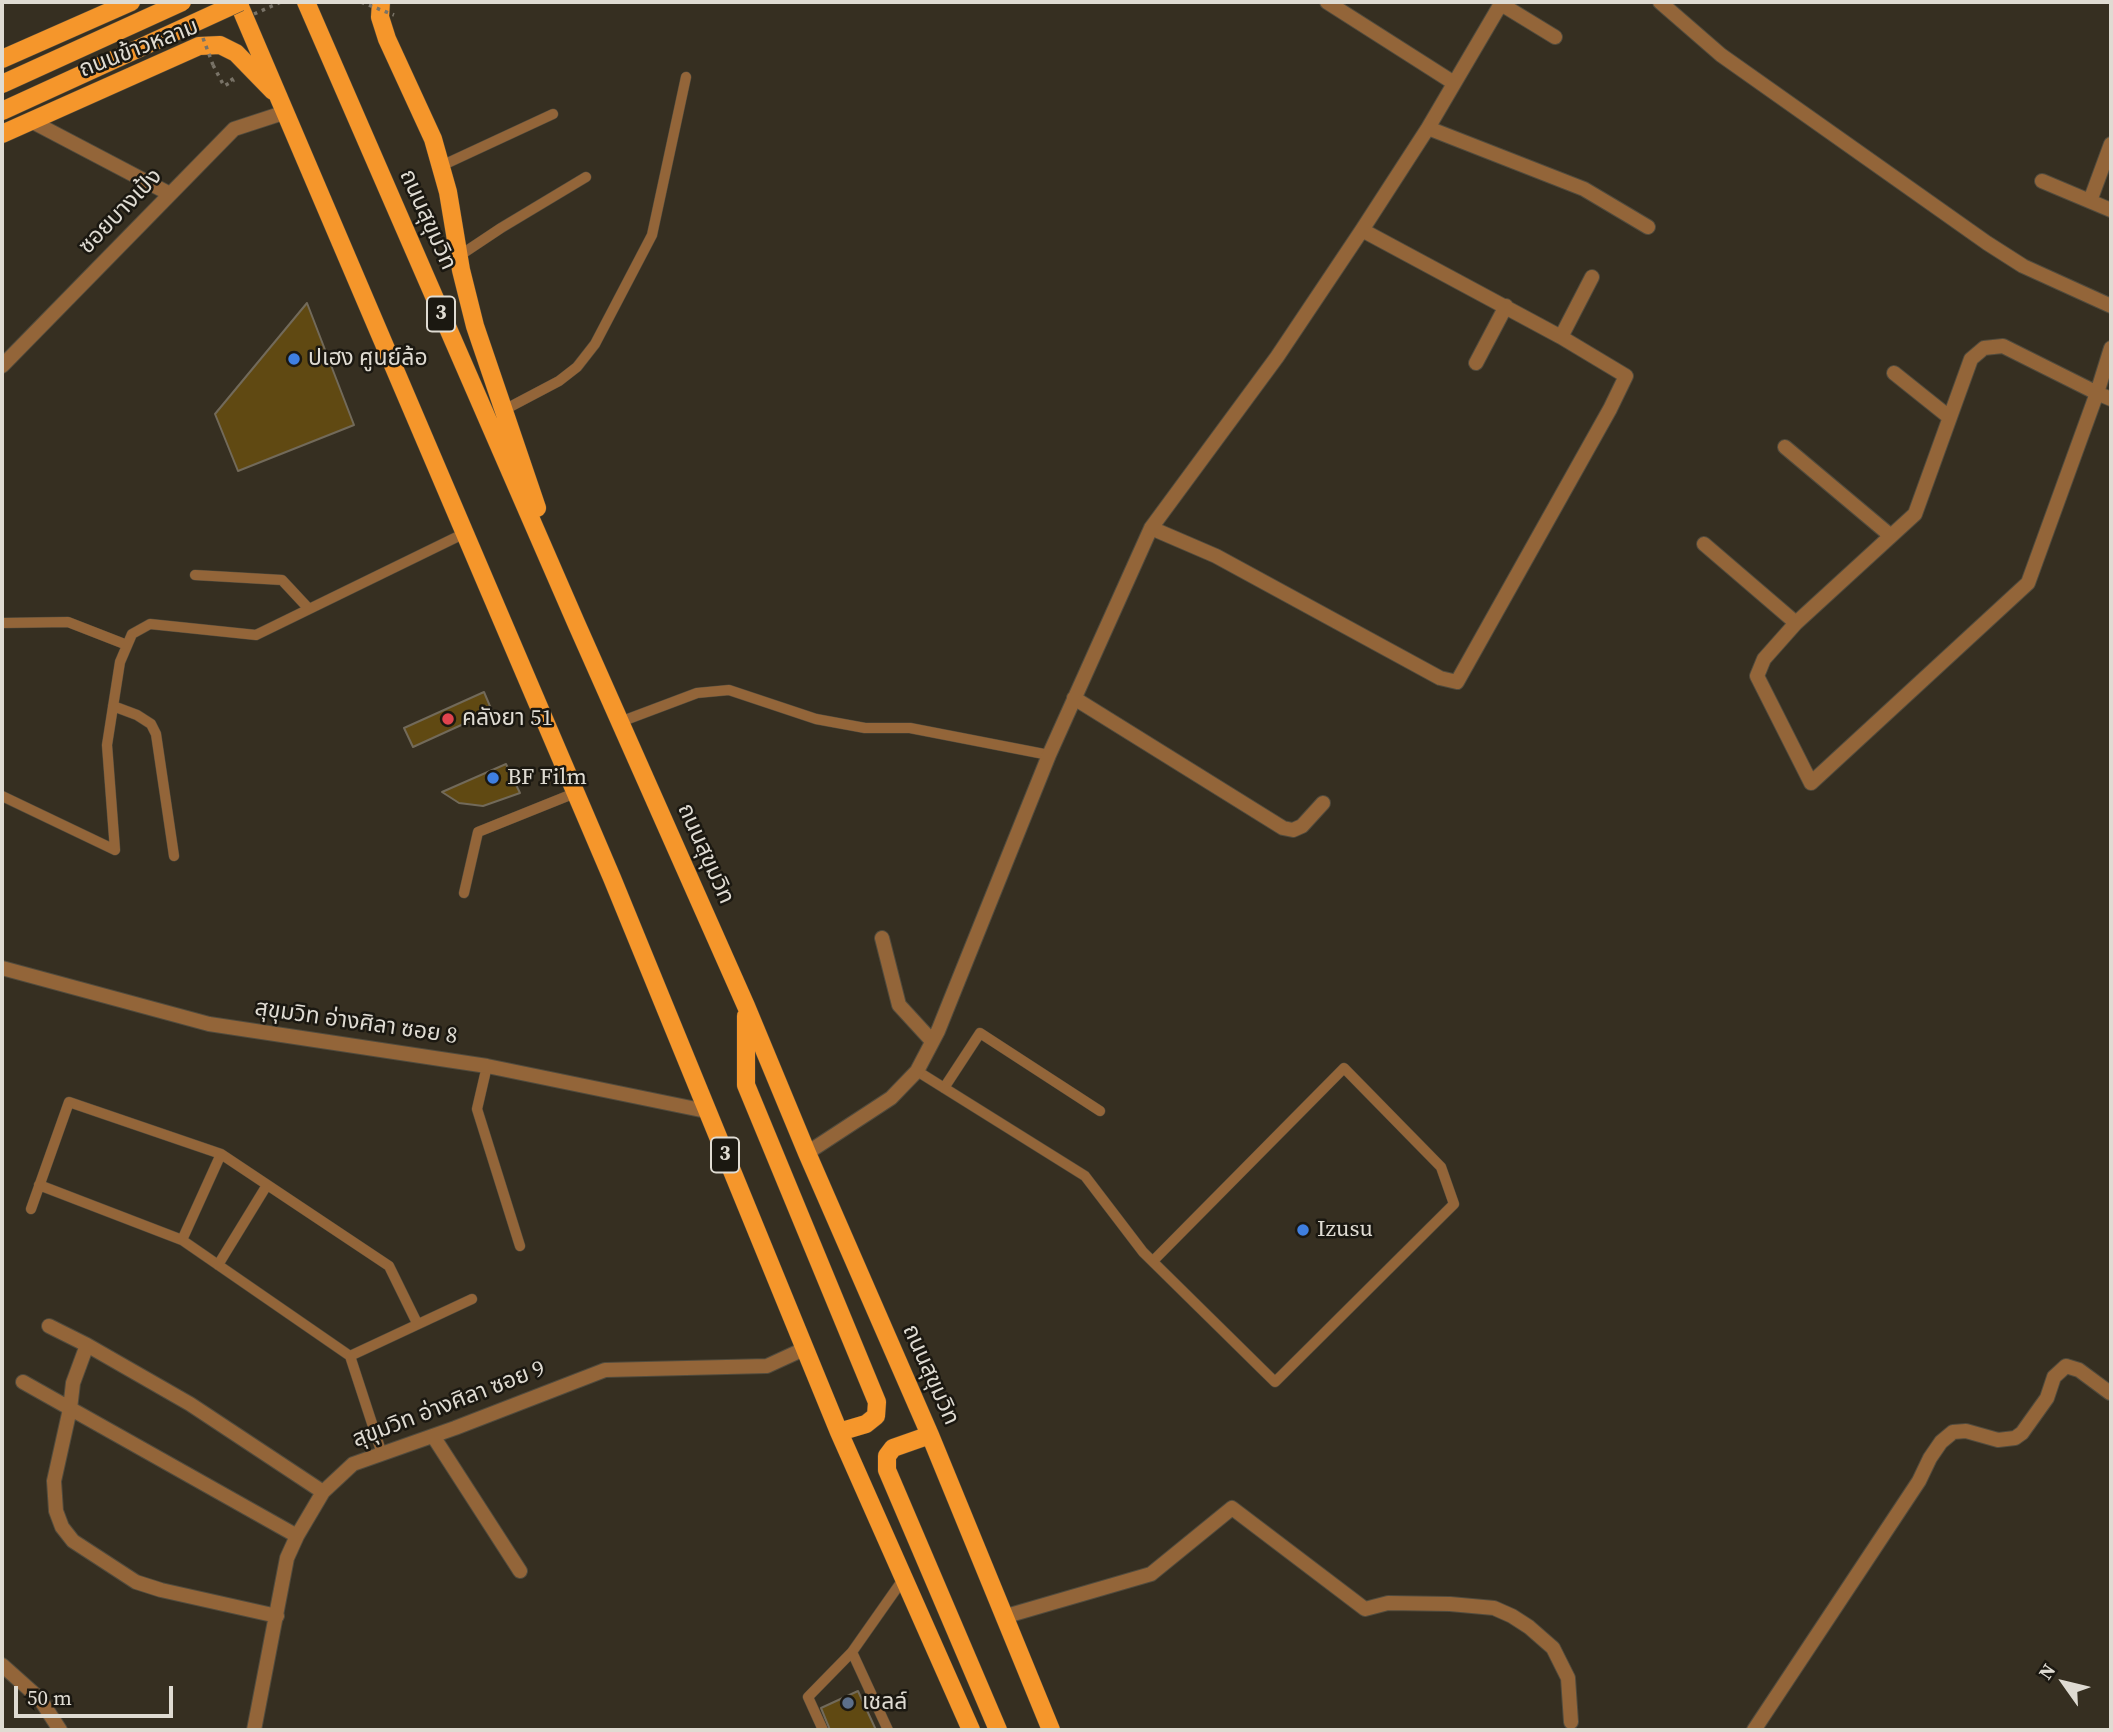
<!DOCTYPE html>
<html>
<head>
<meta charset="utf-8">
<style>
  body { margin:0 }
  #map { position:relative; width:2113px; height:1732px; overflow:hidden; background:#362f21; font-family:"Source Serif 4",serif }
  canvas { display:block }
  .frame { position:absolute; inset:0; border:4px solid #dfdbd2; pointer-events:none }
  .north { position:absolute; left:2029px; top:1648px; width:70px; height:70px; -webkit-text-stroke:5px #1b1811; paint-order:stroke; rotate:304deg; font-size:19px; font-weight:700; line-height:28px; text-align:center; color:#dfdbd2 }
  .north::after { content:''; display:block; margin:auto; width:24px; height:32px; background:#dfdbd2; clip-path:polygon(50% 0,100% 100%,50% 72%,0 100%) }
  .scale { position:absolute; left:14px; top:1686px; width:159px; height:32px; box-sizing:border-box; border:4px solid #dfdbd2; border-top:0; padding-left:9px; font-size:21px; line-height:24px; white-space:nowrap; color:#dfdbd2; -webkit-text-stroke:5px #1b1811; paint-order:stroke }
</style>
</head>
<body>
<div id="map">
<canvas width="2113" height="1732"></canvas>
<div class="frame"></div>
<div class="north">N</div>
<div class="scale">50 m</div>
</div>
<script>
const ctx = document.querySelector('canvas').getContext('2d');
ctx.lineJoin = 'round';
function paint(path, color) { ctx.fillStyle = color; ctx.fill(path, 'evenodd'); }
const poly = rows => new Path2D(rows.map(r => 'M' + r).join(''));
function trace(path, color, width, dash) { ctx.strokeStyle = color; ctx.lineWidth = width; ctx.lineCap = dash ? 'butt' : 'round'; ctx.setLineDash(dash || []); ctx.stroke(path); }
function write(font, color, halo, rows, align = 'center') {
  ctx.font = font + ' "Source Serif 4","Noto Sans Thai",serif'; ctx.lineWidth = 5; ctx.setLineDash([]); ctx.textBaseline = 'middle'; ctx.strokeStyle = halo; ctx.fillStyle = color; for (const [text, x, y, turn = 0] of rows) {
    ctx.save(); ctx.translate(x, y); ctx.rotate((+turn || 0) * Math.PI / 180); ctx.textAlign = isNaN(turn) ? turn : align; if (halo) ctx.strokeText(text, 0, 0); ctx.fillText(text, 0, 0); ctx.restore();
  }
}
const building = poly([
  [307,303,354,425,238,471,215,414,307,303],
  [484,692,492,711,413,747,404,728,484,692],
  [506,764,520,793,483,806,459,803,442,792,506,764],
  [858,1691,876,1730,830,1730,821,1708,858,1691]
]);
paint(building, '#604912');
trace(building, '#726a5a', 2);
const lane = poly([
  [441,166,553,114],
  [459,256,501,228,586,177],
  [504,410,559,381,577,367,595,344,652,235,686,77],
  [195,575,282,580,309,609],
  [2,623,68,622,127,645],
  [113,706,137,715,151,724,156,734,174,856],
  [620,722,697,693,729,690,816,719,865,728,910,728,1049,755],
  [2,796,115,850,107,745,120,662,132,634,150,624,256,635,465,533],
  [464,893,478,832,575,793],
  [487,1066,477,1109,520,1246],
  [917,1071,1085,1176,1143,1252,1275,1382,1454,1204,1441,1167,1344,1068,1153,1261],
  [944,1088,980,1033,1100,1111],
  [39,1185,182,1240,350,1356],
  [31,1209,69,1102,221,1154,389,1266,417,1323],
  [182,1240,221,1154],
  [218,1265,267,1185],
  [382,1454,350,1356,472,1299],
  [852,1652,888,1730],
  [823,1730,808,1697,852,1652,904,1578]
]);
const street = poly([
  [1327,2,1454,83],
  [1660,2,1721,55,1987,243,2023,266,2111,306],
  [1501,4,1555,37],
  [31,121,170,194],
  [1428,128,1584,189,1648,227],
  [2042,181,2111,210],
  [2090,201,2111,144],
  [1561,337,1592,277],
  [2111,348,2097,393,2028,583,1811,783,1757,676,1764,659,1796,623,1915,514,1971,359,1984,348,2003,346,2097,393,2111,399],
  [1476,363,1506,306],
  [2,366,234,129,286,112],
  [1894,373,1949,417],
  [1785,447,1891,536],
  [1151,528,1216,556,1440,678,1457,682,1610,409,1626,376,1561,337,1362,230],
  [1704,544,1796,623],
  [1074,698,1283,828,1293,830,1302,826,1323,803],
  [882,938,899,1005,932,1041],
  [2,968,209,1024,487,1066,706,1111],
  [807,1153,891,1098,917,1071,938,1031,1049,755,1151,528,1277,357,1362,230,1428,128,1502,2],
  [49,1326,87,1345,190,1404,323,1492],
  [87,1345,73,1383,70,1409,54,1481,56,1511,62,1527,73,1541,136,1582,161,1590,277,1616],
  [23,1382,297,1536],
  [433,1436,520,1571],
  [1003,1617,1151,1574,1232,1508,1365,1609,1388,1603,1450,1604,1494,1608,1512,1616,1529,1627,1553,1648,1568,1678,1571,1722],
  [2,1665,40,1699,60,1730],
  [254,1730,287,1558,297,1536,323,1492,353,1464,455,1428,605,1370,767,1366,804,1349],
  [1754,1730,1919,1481,1930,1458,1941,1442,1953,1432,1966,1431,1998,1440,2015,1438,2022,1433,2047,1398,2054,1377,2066,1366,2079,1370,2110,1393]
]);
const primary = poly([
  [238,2,612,878,839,1432,971,1730],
  [306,2,577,625,746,1006,807,1153,930,1435,1051,1730],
  [381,2,380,17,387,39,433,139,448,192,461,270,475,326,537,508],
  [2,59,131,2],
  [2,134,199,46,220,45,236,53,273,91],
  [746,1016,746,1085,877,1402,876,1416,866,1424,839,1432],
  [930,1435,893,1448,887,1456,887,1470,998,1730]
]);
trace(lane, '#514b3d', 11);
trace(street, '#514b3d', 16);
trace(primary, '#514b3d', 19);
trace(poly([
  [213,65,224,86,233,81,231,78]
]), '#797367', 3.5, [3.5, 5]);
trace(lane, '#936539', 10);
trace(street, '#936539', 14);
trace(primary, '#f5962b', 18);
const primaryBridge = poly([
  [2,84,182,2],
  [2,111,240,2]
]);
trace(primaryBridge, '#514b3d', 19, []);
trace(poly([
  [361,2,394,15],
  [254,14,281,2],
  [203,38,213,65]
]), '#797367', 3.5, [3.5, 5]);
trace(primaryBridge, '#f5962b', 18);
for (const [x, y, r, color] of [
  [294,359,7,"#3f7fe0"],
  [448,719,7,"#e0444e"],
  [493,778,7,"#3f7fe0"],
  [1303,1230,7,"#3f7fe0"],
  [848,1703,7,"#5c6f8a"]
]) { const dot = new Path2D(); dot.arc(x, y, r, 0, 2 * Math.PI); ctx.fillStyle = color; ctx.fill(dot); trace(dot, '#1b1811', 2.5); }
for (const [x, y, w] of [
  [441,314,28],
  [725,1155,28]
]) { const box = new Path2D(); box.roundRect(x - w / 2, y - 17.5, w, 35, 5); ctx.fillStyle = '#1b1811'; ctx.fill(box); trace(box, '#dfdbd2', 2); }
write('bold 21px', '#dfdbd2', null, [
  ["3",441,314],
  ["3",725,1155]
]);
write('23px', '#dfdbd2', '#1b1811', [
  ["ถนนข้าวหลาม",139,49,-21],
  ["ซอยบางเป้ง",121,212,-46],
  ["ถนนสุขุมวิท",427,220,66],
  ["ถนนสุขุมวิท",705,854,66],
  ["สุขุมวิท อ่างศิลา ซอย 8",356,1023,8],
  ["ถนนสุขุมวิท",930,1375,66],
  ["สุขุมวิท อ่างศิลา ซอย 9",449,1405,-21]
]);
write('23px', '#dfdbd2', '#1b1811', [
  ["ปเฮง ศูนย์ล้อ",308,359],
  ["คลังยา 51",462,719],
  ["BF Film",507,778],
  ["Izusu",1317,1230],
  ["เชลล์",862,1703]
], 'left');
</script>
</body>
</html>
